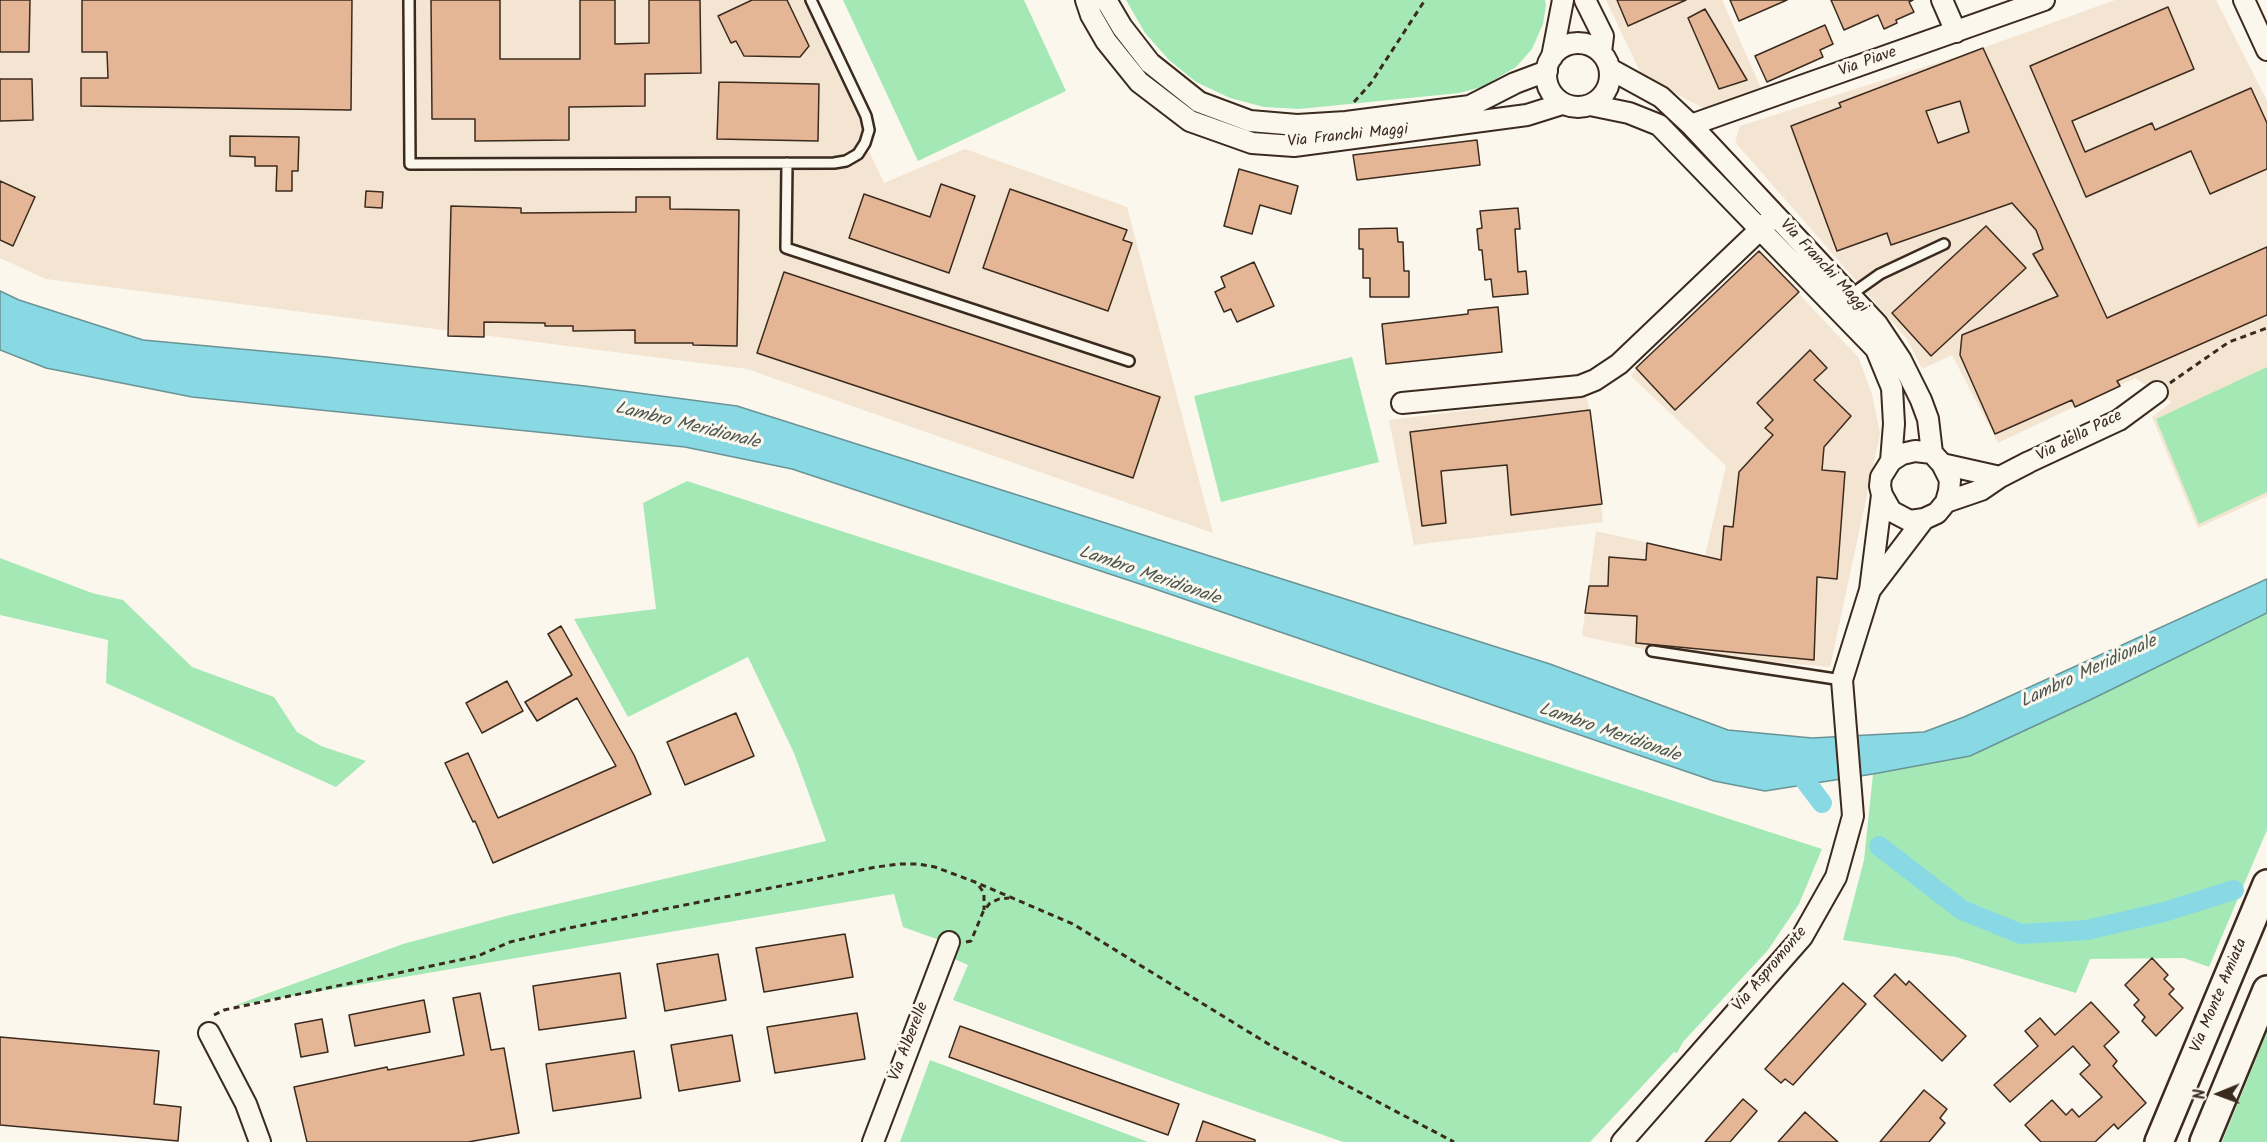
<!DOCTYPE html>
<html>
<head>
<meta charset="utf-8">
<style>
  body { margin:0 }
  #map { position:relative; width:2267px; height:1142px; overflow:hidden; background:#fbf7ec; font-family:Kalam,sans-serif }
  canvas { display:block }
  .north { position:absolute; left:2189px; top:1064px; width:60px; height:60px; -webkit-text-stroke:4px #fbf7ec; paint-order:stroke; rotate:269deg; font-size:16px; font-weight:700; line-height:24px; text-align:center; color:#3b2a1e }
  .north::after { content:''; display:block; margin:auto; width:21px; height:27px; background:#3b2a1e; clip-path:polygon(50% 0,100% 100%,50% 72%,0 100%) }
</style>
</head>
<body>
<div id="map">
<canvas width="2267" height="1142"></canvas>
<div class="north">N</div>
</div>
<script>
const ctx = document.querySelector('canvas').getContext('2d');
ctx.lineJoin = 'round';
function paint(path, color) { ctx.fillStyle = color; ctx.fill(path, 'evenodd'); }
const poly = rows => new Path2D(rows.map(r => 'M' + r).join(''));
function trace(path, color, width, dash) { ctx.strokeStyle = color; ctx.lineWidth = width; ctx.lineCap = dash ? 'butt' : 'round'; ctx.setLineDash(dash || []); ctx.stroke(path); }
function write(font, color, halo, rows, align = 'center') {
  ctx.font = font + ' Kalam,sans-serif'; ctx.lineWidth = 6; ctx.setLineDash([]); ctx.textBaseline = 'middle'; ctx.strokeStyle = halo; ctx.fillStyle = color; for (const [text, x, y, turn = 0] of rows) {
    ctx.save(); ctx.translate(x, y); ctx.rotate((+turn || 0) * Math.PI / 180); ctx.textAlign = isNaN(turn) ? turn : align; if (halo) ctx.strokeText(text, 0, 0); ctx.fillText(text, 0, 0); ctx.restore();
  }
}
paint(poly([
  [0,0,811,0,866,116,865,143,884,183,965,149,1127,207,1213,533,747,369,46,279,0,258],
  [1606,0,1679,0,1680,3,1686,0,1722,0,1764,95,1705,109,1642,76],
  [2115,0,2216,0,2267,101,2267,496,2198,528,2152,417,2172,402,2135,378,1998,443,1952,355,1922,369,1907,339,1735,142,1740,126,1983,48],
  [1759,251,1858,357,1872,394,1880,434,1830,667,1652,651,1582,636,1596,531,1705,556,1726,466,1631,376,1636,368],
  [1586,396,1590,410,1603,522,1414,545,1389,420]
]), '#f4e4d2');
paint(poly([
  [843,0,1024,0,1066,91,918,161],
  [1126,0,1545,0,1546,5,1543,24,1532,49,1516,67,1482,87,1459,93,1299,109,1264,107,1230,98,1196,82,1169,60,1145,33],
  [1352,357,1379,462,1221,502,1194,396],
  [2267,367,2267,492,2199,524,2156,419],
  [687,481,1822,849,1799,904,1768,950,1683,1042,1677,1053,1674,1052,1590,1142,1343,1142,1201,1092,953,1000,968,965,952,958,942,941,903,927,894,894,233,1006,403,944,510,915,826,841,794,753,748,657,628,717,574,619,656,609,643,503],
  [0,558,92,593,123,600,192,667,274,697,297,732,321,746,366,761,336,787,106,683,108,640,0,615],
  [2267,613,2267,830,2209,967,2184,958,2090,959,2076,993,1956,957,1843,940,1864,860,1873,774,1970,756,2090,700],
  [2267,1032,2267,1142,2222,1142],
  [930,1060,1148,1142,900,1142]
]), '#a4e9b5');
const water = poly([
  [0,291,19,300,143,340,327,357,585,386,737,406,1550,664,1728,730,1812,738,1924,732,1964,717,2267,579,2267,613,2090,700,1970,756,1873,774,1765,791,1714,781,1152,588,792,469,685,447,192,397,46,368,0,350,0,291]
]);
paint(water, '#89d9e5');
trace(water, '#6a9395', 1.5);
trace(poly([
  [1794,766,1822,803],
  [1879,846,1962,910,2021,934,2087,930,2164,912,2234,890]
]), '#89d9e5', 20);
const building = poly([
  [0,0,30,0,29,52,0,52,0,0],
  [82,0,352,0,351,110,81,106,81,78,108,78,107,52,82,52,82,0],
  [431,0,500,0,500,59,580,59,580,0,615,0,615,44,649,43,649,0,700,0,701,73,645,74,645,106,569,107,569,140,475,141,475,119,432,119,431,0],
  [752,0,787,0,809,46,800,57,744,56,736,41,731,43,718,16,752,0],
  [1617,0,1686,0,1628,26,1617,0],
  [1730,0,1787,0,1739,21,1730,0],
  [1831,0,1913,0,1909,2,1914,12,1896,20,1897,23,1884,29,1878,15,1844,30,1831,0],
  [2168,7,2194,69,2072,121,2085,152,2152,123,2155,130,2251,88,2267,123,2267,169,2210,194,2191,151,2086,197,2030,66,2168,7],
  [1705,9,1747,80,1719,89,1688,18,1705,9],
  [1825,25,1833,44,1820,50,1823,57,1767,82,1755,56,1825,25],
  [1983,48,2107,318,2267,247,2267,315,2117,381,2120,386,2075,407,2072,400,1995,434,1960,355,1962,335,2058,296,2033,254,2043,249,2036,230,2012,203,1891,245,1887,233,1837,251,1791,126,1841,107,1839,103,1983,48],
  [1960,101,1969,132,1938,143,1926,111,1960,101],
  [0,79,32,79,33,120,0,121,0,79],
  [719,82,819,84,818,141,717,139,719,82],
  [230,136,299,137,298,171,292,171,292,191,276,191,277,166,255,166,255,157,230,156,230,136],
  [1477,140,1480,165,1357,180,1353,155,1477,140],
  [1239,169,1298,186,1291,214,1260,205,1252,234,1224,226,1239,169],
  [0,181,35,197,13,246,0,240,0,181],
  [941,184,975,196,949,273,849,238,864,194,930,217,941,184],
  [1010,189,1127,230,1123,240,1132,243,1108,311,983,268,1010,189],
  [366,191,383,192,382,208,365,207,366,191],
  [636,197,670,197,670,209,739,210,737,346,693,345,693,343,635,343,635,330,573,331,573,326,545,326,545,323,484,322,484,337,448,336,451,206,521,208,521,213,636,212,636,197],
  [1518,208,1520,229,1515,229,1518,272,1526,271,1528,294,1493,297,1491,279,1485,280,1482,250,1479,250,1477,229,1482,228,1480,211,1518,208],
  [1986,226,2026,268,1931,356,1892,313,1986,226],
  [1397,228,1398,242,1403,242,1404,271,1409,271,1409,297,1370,297,1370,278,1363,278,1363,249,1359,249,1359,229,1397,228],
  [1759,251,1799,292,1675,410,1636,368,1759,251],
  [1254,262,1274,306,1237,322,1231,309,1224,312,1215,292,1225,287,1221,277,1254,262],
  [784,272,1160,397,1133,478,757,353,784,272],
  [1498,307,1502,352,1386,364,1382,324,1468,314,1468,310,1498,307],
  [1810,350,1827,368,1814,380,1851,416,1824,447,1822,470,1845,472,1837,579,1817,577,1814,660,1636,643,1637,616,1585,613,1589,586,1608,586,1609,557,1646,560,1647,543,1721,560,1724,526,1733,527,1739,472,1773,435,1765,428,1773,420,1757,403,1810,350],
  [1590,410,1602,504,1511,515,1507,465,1441,471,1446,523,1422,526,1410,432,1590,410],
  [561,626,634,755,651,794,493,863,475,821,473,822,445,763,468,753,498,818,616,766,577,698,537,721,525,702,572,675,548,634,561,626],
  [507,681,523,711,482,733,466,703,507,681],
  [736,713,754,756,685,785,667,742,736,713],
  [845,934,853,977,764,992,756,948,845,934],
  [718,954,726,1000,665,1011,657,964,718,954],
  [2152,958,2168,975,2164,979,2174,989,2169,994,2183,1008,2156,1036,2142,1021,2145,1017,2134,1005,2139,1000,2125,985,2152,958],
  [620,973,626,1018,539,1030,533,986,620,973],
  [1895,974,1906,985,1909,981,1966,1036,1942,1061,1874,996,1895,974],
  [1843,983,1866,1004,1793,1085,1785,1079,1781,1083,1765,1069,1843,983],
  [480,993,491,1050,504,1048,519,1133,468,1142,307,1142,294,1087,387,1067,388,1070,464,1055,453,998,480,993],
  [424,1000,430,1032,355,1046,349,1015,424,1000],
  [2091,1002,2119,1032,2104,1046,2117,1061,2113,1066,2146,1103,2118,1129,2114,1124,2095,1142,2041,1142,2025,1125,2052,1100,2066,1115,2072,1109,2079,1117,2102,1097,2080,1074,2090,1065,2073,1046,2010,1102,1994,1085,2038,1046,2025,1031,2040,1018,2055,1035,2091,1002],
  [857,1013,865,1059,775,1073,767,1027,857,1013],
  [322,1019,328,1052,301,1057,295,1024,322,1019],
  [960,1026,1179,1104,1168,1135,949,1057,960,1026],
  [732,1035,740,1081,679,1091,671,1045,732,1035],
  [0,1037,159,1051,154,1104,181,1107,178,1141,0,1125,0,1037],
  [634,1051,641,1098,553,1111,546,1064,634,1051],
  [1924,1090,1947,1109,1940,1118,1945,1123,1929,1142,1880,1142,1924,1090],
  [1743,1099,1757,1111,1730,1142,1705,1142,1743,1099],
  [1805,1112,1838,1142,1778,1142,1805,1112],
  [1203,1121,1255,1140,1255,1142,1196,1142,1203,1121]
]);
paint(building, '#e4b695');
trace(building, '#3b2a1e', 1.5);
const lane = poly([
  [409,0,410,164,834,163,846,161,858,154,865,143,869,130,866,116,811,0],
  [787,163,786,248,1129,361],
  [1849,296,1880,274,1944,244],
  [1652,651,1842,680]
]);
const street = poly([
  [1086,0,1091,15,1106,41,1139,82,1190,121,1252,143,1294,146,1527,115,1562,104],
  [1106,0,1122,27,1150,63,1199,102,1250,121,1297,125,1346,122,1470,106,1515,83,1547,71],
  [1585,0,1603,36,1601,52],
  [1942,0,1956,32],
  [2244,0,2267,50],
  '1546 75a32 32 0 1 1 64 0a32 32 0 1 1-64 0Z',
  [1552,57,1563,0],
  [1610,69,1661,97,1691,125,1877,324,1901,360,1921,400,1928,419,1932,453],
  [1590,105,1629,113,1659,125,1876,349,1892,388,1894,424,1891,461],
  [1691,125,2044,0],
  [1402,403,1580,386,1595,380,1619,364,1770,220],
  [1915,451,1932,453,1942,464,1950,480,1949,491,1946,502,1937,513,1924,519,1910,521,1891,511,1882,495,1880,486,1881,477,1891,461,1902,454,1915,451],
  [1942,464,2000,477],
  [1946,502,1981,490,2000,477,2029,462,2119,420,2157,392],
  [1870,590,1924,519],
  [209,1033,246,1104,260,1142],
  [873,1142,949,942],
  [1622,1142,1802,937,1836,877,1853,816,1842,680,1870,590,1882,495]
]);
const secondary = poly([
  [2159,1142,2267,884],
  [2204,1142,2267,990]
]);
trace(lane, '#3b2a1e', 14);
trace(street, '#3b2a1e', 24);
trace(secondary, '#3b2a1e', 32);
trace(poly([
  [1354,102,1371,83,1425,0],
  [2170,383,2229,342,2267,328],
  [979,886,984,893,984,910],
  [966,942,971,941,983,912,990,903,999,899,1009,898],
  [214,1015,224,1010,478,956,510,942,569,928,876,867,900,864,918,864,935,867,975,882,1073,924,1270,1045,1454,1142]
]), '#3b2a1e', 3, [6, 4.5]);
trace(lane, '#fbf7ec', 9);
trace(street, '#fbf7ec', 20);
trace(secondary, '#fbf7ec', 27);
write('16px', '#3b2a1e', '#fbf7ec', [
  ["Via Piave",1868,63,-20],
  ["Via Franchi Maggi",1348,137,-6],
  ["Via Franchi Maggi",1823,267,47],
  ["Via della Pace",2080,437,-27],
  ["Via Aspromonte",1771,970,-50],
  ["Via Monte Amiata",2220,996,-67],
  ["Via Alberelle",910,1042,-69]
]);
write('italic 18px', '#4e5650', '#fbf7ec', [
  ["Lambro Meridionale",687,427,14],
  ["Lambro Meridionale",1149,577,19],
  ["Lambro Meridionale",2089,673,-25],
  ["Lambro Meridionale",1609,734,19]
]);
</script>
</body>
</html>
